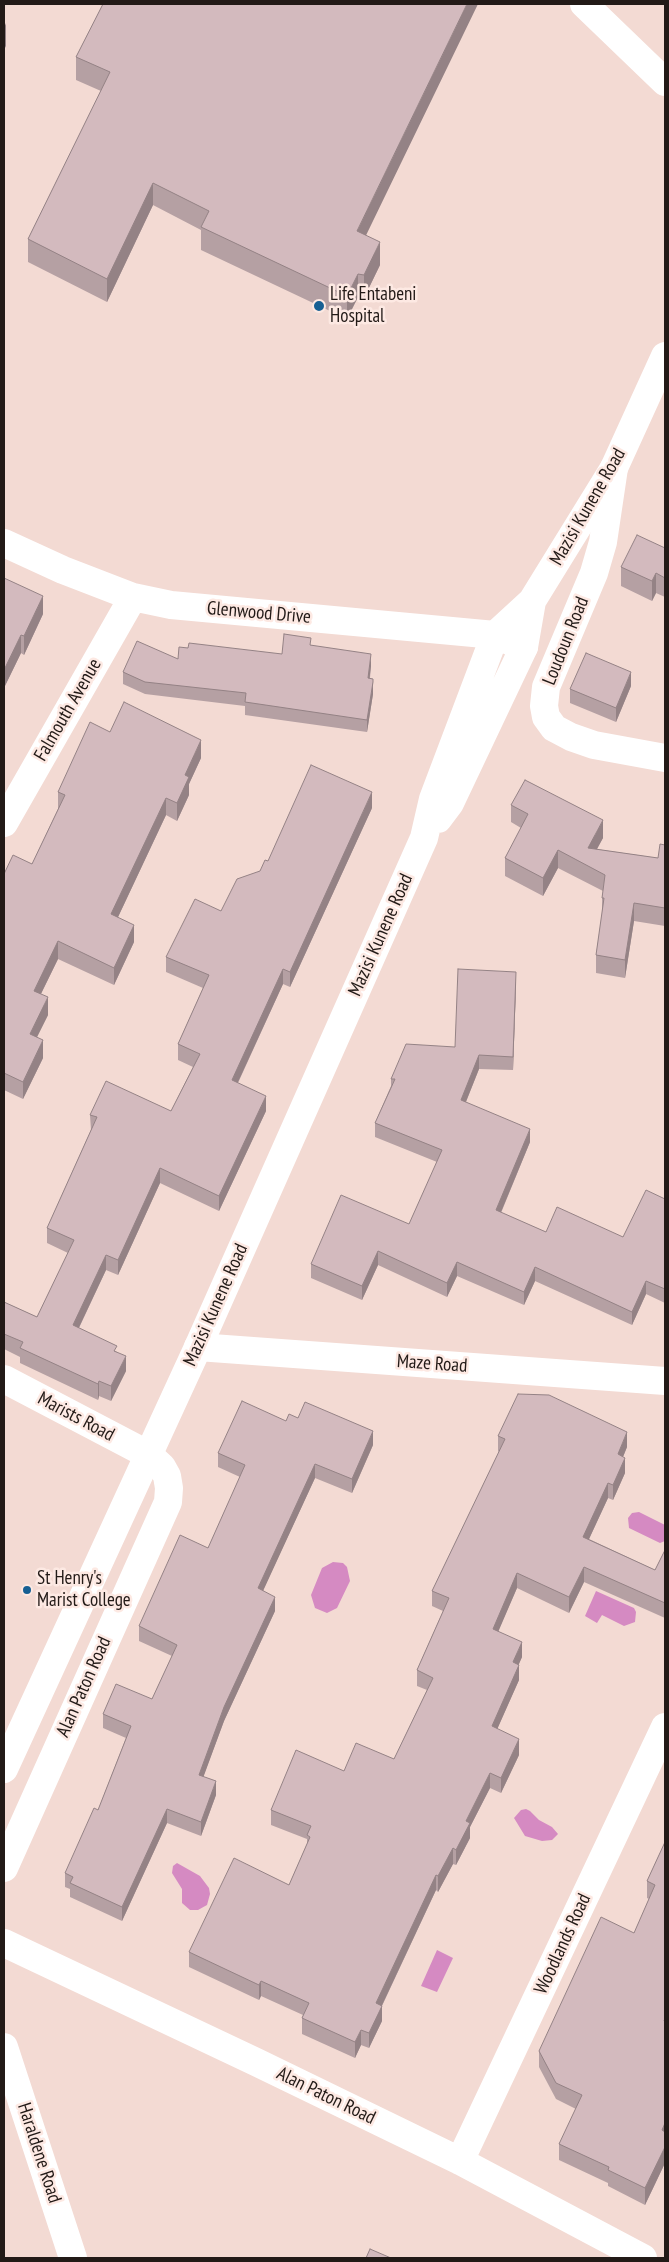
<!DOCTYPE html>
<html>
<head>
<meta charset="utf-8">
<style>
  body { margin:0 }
  #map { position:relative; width:669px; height:2262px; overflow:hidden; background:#f3dad3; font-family:"PT Sans Narrow",sans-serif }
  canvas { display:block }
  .frame { position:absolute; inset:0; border:5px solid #221a17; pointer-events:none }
</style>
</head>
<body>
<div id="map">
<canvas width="669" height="2262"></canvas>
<div class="frame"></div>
</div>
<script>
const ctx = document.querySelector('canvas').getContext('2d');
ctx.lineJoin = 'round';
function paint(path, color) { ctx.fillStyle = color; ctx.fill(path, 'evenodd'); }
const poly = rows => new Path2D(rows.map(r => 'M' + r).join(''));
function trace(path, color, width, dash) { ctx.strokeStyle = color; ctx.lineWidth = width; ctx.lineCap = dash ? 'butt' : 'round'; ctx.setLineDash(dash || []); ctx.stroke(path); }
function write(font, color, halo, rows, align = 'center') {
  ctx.font = font + ' "PT Sans Narrow",sans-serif'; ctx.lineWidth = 5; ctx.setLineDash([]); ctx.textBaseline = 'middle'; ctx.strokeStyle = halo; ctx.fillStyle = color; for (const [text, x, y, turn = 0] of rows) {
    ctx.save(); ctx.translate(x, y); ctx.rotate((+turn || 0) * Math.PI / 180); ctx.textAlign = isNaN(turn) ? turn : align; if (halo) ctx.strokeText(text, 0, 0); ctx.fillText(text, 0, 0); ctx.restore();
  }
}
paint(poly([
  [639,1512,665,1525,665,1541,660,1543,629,1528,628,1518,632,1513],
  [333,1562,343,1563,347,1567,350,1581,337,1608,327,1613,315,1608,311,1595,322,1568],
  [596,1591,634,1608,636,1612,635,1622,624,1626,602,1615,597,1623,585,1616],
  [526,1809,530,1811,539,1820,552,1827,558,1834,552,1840,542,1841,525,1836,514,1818,521,1810],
  [177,1863,200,1876,209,1888,210,1894,207,1905,198,1910,190,1910,182,1903,182,1889,172,1873,173,1866],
  [437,1950,453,1958,437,1992,421,1986]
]), '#d58ac2');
trace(poly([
  [584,4,665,82],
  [614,468,603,542,594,573,546,687,544,706,546,717,554,728,571,737,594,745,665,758],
  [4,543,63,570,133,597,171,605,495,635,524,647],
  [4,823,133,597],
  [198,1347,665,1381],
  [4,1379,149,1455,162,1467,167,1476,169,1488,168,1502,4,1868],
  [4,1943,256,2062,460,2161,643,2258],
  [4,2047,73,2258],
  [460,2161,665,1727]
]), '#fff', 28);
trace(poly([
  [438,819,450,803,524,647,532,601],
  [4,1769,198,1347,424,838,433,799,495,635,532,601,614,468,665,356]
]), '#fff', 28);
paint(poly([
  [103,4,366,235,380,265,364,298,358,297,347,319,201,250,201,230,153,205,107,302,28,262,28,239,101,91,76,80,76,57],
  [665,547,665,597,656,593,652,601,621,586,621,567,665,548],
  [4,578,43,614,24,655,21,653,4,688],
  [311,645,371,666,370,678,373,679,373,694,367,732,245,715,245,706,145,694,123,684,123,672,178,659,282,654],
  [631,686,616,722,570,703,570,689],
  [110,732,201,758,189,784,189,795,177,821,166,815,118,917,134,942,114,985,58,959,41,994,48,1015,37,1037,43,1058,23,1099,4,1090,4,874,32,864,58,809,58,792],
  [511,805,603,838,596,849,658,858,665,845,665,926,634,921,625,978,596,973,596,955,602,915,602,898,603,891,558,868,543,896,505,876,505,858,521,828,511,822],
  [372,808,290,987,283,984,238,1083,266,1111,219,1211,160,1183,118,1275,106,1270,79,1328,117,1352,126,1371,111,1401,99,1396,98,1400,20,1363,20,1357,4,1349,4,1302,37,1317,68,1253,47,1243,47,1228,91,1130,90,1115,171,1111,193,1067,178,1060,178,1044,203,988,166,972,166,957,221,911,260,871,268,861],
  [516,985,513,1070,479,1069,466,1102,530,1142,501,1213,546,1232,623,1237,665,1199,665,1303,646,1294,632,1325,535,1281,524,1305,457,1276,447,1297,378,1265,362,1300,311,1278,311,1264,409,1224,437,1162,375,1137,375,1123,391,1086,391,1079,455,1047],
  [298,1418,373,1445,352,1493,315,1478,263,1590,275,1611,224,1721,203,1777,216,1795,201,1836,167,1823,122,1921,70,1897,70,1889,65,1887,65,1873,98,1810,126,1738,103,1728,103,1714,152,1699,172,1656,139,1641,139,1626,208,1548,240,1477,218,1467,218,1453,286,1421],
  [498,1436,627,1447,623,1457,625,1473,613,1500,608,1498,589,1539,655,1570,665,1550,665,1618,584,1582,569,1613,517,1588,498,1631,522,1657,518,1665,519,1680,497,1729,519,1755,501,1793,490,1788,470,1827,470,1838,456,1865,453,1864,438,1892,436,1890,382,2006,382,2021,369,2048,361,2045,355,2058,302,2034,302,2018,303,2015,261,1996,259,2000,189,1967,189,1952,289,1885,307,1844,307,1839,271,1825,271,1810,344,1771,394,1759,427,1690,417,1686,417,1670,443,1611,432,1606,432,1591,499,1452,498,1451],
  [665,1842,665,2163,645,2205,608,2186,608,2183,559,2160,559,2144,576,2109,556,2099,539,2067,539,2051,634,1933,649,1899,647,1898,647,1881]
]), '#b5a0a3');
paint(poly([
  [467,4,478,4,357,254,357,231],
  [6,23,6,46,4,50,4,28],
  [153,183,153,205,107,302,107,279],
  [380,242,380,265,364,298,364,275],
  [358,274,358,297,347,319,347,296],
  [656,573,656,593,652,601,652,581],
  [43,596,43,614,24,655,24,636],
  [21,635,21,653,4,688,4,670],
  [371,654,371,666,368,690,368,678],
  [631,672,631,686,616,722,616,708],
  [373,682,373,694,367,732,367,720],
  [201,740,201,758,189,784,189,795,177,821,177,803,185,775],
  [372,792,372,808,290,987,290,972],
  [166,798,166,815,111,932,111,914],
  [603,820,603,838,588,866,588,848],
  [558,850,558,868,543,896,543,878],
  [634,903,634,921,625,978,625,960],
  [134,925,134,942,114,985,114,968],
  [58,941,58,959,34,1008,34,991],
  [283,969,283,984,232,1095,232,1080],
  [516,972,516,985,513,1070,513,1057],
  [48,997,48,1015,30,1051,30,1034],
  [43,1040,43,1058,23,1099,23,1082],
  [479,1055,479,1069,461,1114,461,1100],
  [266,1096,266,1111,219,1211,219,1196],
  [530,1129,530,1142,496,1224,496,1210],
  [160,1168,160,1183,118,1275,118,1260],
  [378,1251,378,1265,362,1300,362,1286],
  [106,1255,106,1270,73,1340,73,1325],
  [457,1262,457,1276,447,1297,447,1283],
  [535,1267,535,1281,524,1305,524,1292],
  [646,1281,646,1294,632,1325,632,1312],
  [126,1356,126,1371,111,1401,111,1386],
  [99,1381,99,1396,98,1400,98,1384],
  [373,1431,373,1445,352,1493,352,1479],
  [627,1432,627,1447,618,1469,618,1454],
  [625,1458,625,1473,613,1500,613,1485],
  [315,1464,315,1478,258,1602,258,1588],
  [608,1483,608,1498,583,1552,583,1537],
  [584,1567,584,1582,569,1613,569,1597],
  [517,1573,517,1588,493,1644,493,1629],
  [275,1597,275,1611,224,1721,199,1789,199,1775,224,1707],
  [522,1642,522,1657,513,1678,513,1662],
  [519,1665,519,1680,492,1741,492,1726],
  [519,1739,519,1755,501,1793,501,1778],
  [490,1773,490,1788,470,1827,470,1838,456,1865,456,1850,466,1821],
  [216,1781,216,1795,201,1836,201,1822],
  [167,1809,167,1823,122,1921,122,1907],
  [453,1848,453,1864,438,1892,438,1876],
  [436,1875,436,1890,376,2018,376,2003],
  [261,1981,261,1996,259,2000,259,1985],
  [382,2006,382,2021,369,2048,369,2033],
  [361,2030,361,2045,355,2058,355,2042],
  [665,2123,665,2140,662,2130],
  [665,2147,665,2163,645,2205,645,2188]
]), '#948285');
const building = poly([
  [103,4,467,4,357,231,380,242,364,275,358,274,347,296,201,227,209,211,153,183,107,279,28,239,110,72,76,57,103,4],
  [637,535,665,548,665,547,665,578,656,573,652,581,621,567,637,535],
  [4,578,43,596,24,636,21,635,4,670,4,578],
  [284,634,311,638,310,645,371,654,368,678,373,679,373,682,367,720,245,702,246,693,145,682,123,672,137,641,178,659,179,647,188,648,189,643,282,654,284,634],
  [586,653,631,672,616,708,570,689,586,653],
  [124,702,201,740,185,775,189,777,177,803,166,798,111,914,134,925,114,968,58,941,34,991,48,997,30,1034,43,1040,23,1082,4,1073,4,874,13,855,32,864,65,795,58,792,90,722,110,732,124,702],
  [311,765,372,792,290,972,283,969,232,1080,266,1096,219,1196,160,1168,118,1260,106,1255,73,1325,117,1346,114,1351,126,1356,111,1386,99,1381,98,1384,20,1348,23,1342,4,1334,4,1302,37,1317,74,1240,47,1228,97,1117,90,1115,106,1081,171,1111,200,1054,178,1044,209,975,166,957,195,899,221,911,237,879,260,871,265,860,268,861,311,765],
  [525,780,603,820,588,848,658,858,660,844,665,845,665,908,634,903,625,960,596,955,604,898,602,898,605,875,558,850,543,878,505,858,528,814,511,805,525,780],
  [458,969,516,972,513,1057,479,1055,461,1100,530,1129,496,1210,546,1232,557,1207,623,1237,646,1190,665,1199,665,1289,646,1281,632,1312,535,1267,524,1292,457,1262,447,1283,378,1251,362,1286,311,1264,341,1195,409,1224,442,1150,375,1123,395,1079,391,1079,406,1044,455,1047,458,969],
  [518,1394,549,1395,627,1432,618,1454,625,1458,613,1485,608,1483,583,1537,655,1570,665,1550,665,1603,584,1567,569,1597,517,1573,493,1629,522,1642,513,1662,519,1665,492,1726,519,1739,501,1778,490,1773,466,1821,470,1823,456,1850,453,1848,438,1876,436,1875,376,2003,382,2006,369,2033,361,2030,355,2042,302,2018,309,2003,261,1981,259,1985,189,1952,234,1858,289,1885,310,1837,307,1835,311,1826,271,1810,296,1750,344,1771,356,1743,394,1759,433,1678,417,1670,449,1598,432,1591,505,1439,498,1436,518,1394],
  [242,1401,286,1421,289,1414,298,1418,305,1402,373,1431,352,1479,315,1464,258,1588,275,1597,224,1707,199,1775,216,1781,201,1822,167,1809,122,1907,70,1883,73,1877,65,1873,94,1808,98,1810,131,1726,103,1714,116,1684,152,1699,177,1645,139,1626,180,1535,208,1548,245,1465,218,1453,242,1401],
  [665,1842,665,2018,664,2021,665,2022,665,2123,662,2130,665,2132,665,2147,645,2188,608,2170,609,2167,559,2144,582,2095,556,2083,539,2051,601,1917,634,1933,655,1885,647,1881,665,1842],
  [370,2249,391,2258,366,2258,370,2249]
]);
paint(building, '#d3babe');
trace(building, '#948285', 1);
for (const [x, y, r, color] of [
  [319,306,6,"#165f93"],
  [27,1590,5,"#165f93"]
]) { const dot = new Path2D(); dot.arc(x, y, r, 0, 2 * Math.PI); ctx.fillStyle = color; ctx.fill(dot); trace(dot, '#fde9e3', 2); }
write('19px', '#221a17', '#fde9e3', [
  ["Life Entabeni",330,295],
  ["Hospital",330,317],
  ["St Henry's",37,1579],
  ["Marist College",37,1601]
], 'left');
write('19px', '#221a17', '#fde9e3', [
  ["Mazisi Kunene Road",588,507,-60],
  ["Glenwood Drive",259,613,5],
  ["Loudoun Road",566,641,-68],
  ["Falmouth Avenue",68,710,-60],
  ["Mazisi Kunene Road",381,935,-66],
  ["Mazisi Kunene Road",216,1305,-66],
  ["Maze Road",432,1364,4],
  ["Marists Road",76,1417,28],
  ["Alan Paton Road",84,1687,-66],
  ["Woodlands Road",563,1944,-65],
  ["Alan Paton Road",326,2096,26],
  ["Haraldene Road",39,2153,72]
]);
</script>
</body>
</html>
